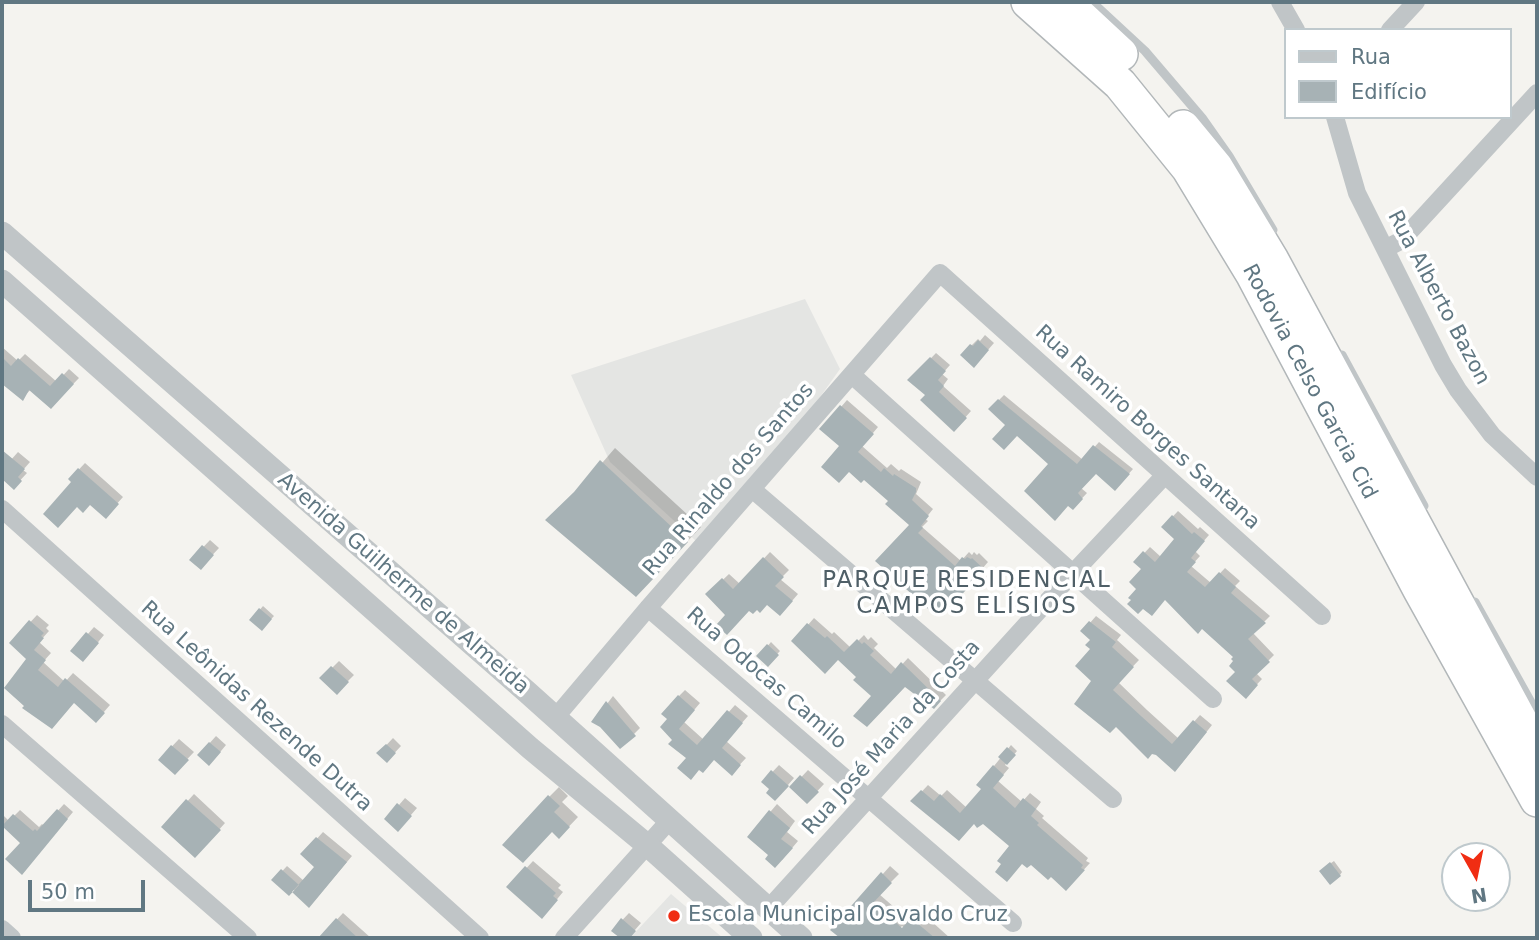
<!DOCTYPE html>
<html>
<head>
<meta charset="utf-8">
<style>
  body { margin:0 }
  #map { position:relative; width:1539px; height:940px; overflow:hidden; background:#f4f3ef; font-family:"DejaVu Sans",sans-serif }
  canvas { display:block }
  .frame { position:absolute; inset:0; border:4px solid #607782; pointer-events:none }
  .legend { position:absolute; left:1284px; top:28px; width:228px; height:91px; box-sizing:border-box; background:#fff; border:2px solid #bfc9cd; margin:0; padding:9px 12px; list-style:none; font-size:21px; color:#607782 }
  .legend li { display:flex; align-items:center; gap:14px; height:35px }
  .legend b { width:35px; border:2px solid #bfc9cd }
  .north { position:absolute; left:1441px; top:842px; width:70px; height:70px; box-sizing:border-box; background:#fff; border:2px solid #bfc9cd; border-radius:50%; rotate:171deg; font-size:19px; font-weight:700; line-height:28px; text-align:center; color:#607782 }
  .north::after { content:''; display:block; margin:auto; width:24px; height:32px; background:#f02d13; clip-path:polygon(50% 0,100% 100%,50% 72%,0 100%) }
  .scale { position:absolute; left:28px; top:880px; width:117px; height:32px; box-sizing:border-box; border:4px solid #607782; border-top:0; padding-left:9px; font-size:21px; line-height:24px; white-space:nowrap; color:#607782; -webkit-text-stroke:5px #fff; paint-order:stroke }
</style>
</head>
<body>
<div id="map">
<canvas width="1539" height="940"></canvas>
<div class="frame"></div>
<ul class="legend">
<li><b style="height:9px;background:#c0c5c7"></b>Rua</li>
<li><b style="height:19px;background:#a7b2b5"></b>Edifício</li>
</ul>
<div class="north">N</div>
<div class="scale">50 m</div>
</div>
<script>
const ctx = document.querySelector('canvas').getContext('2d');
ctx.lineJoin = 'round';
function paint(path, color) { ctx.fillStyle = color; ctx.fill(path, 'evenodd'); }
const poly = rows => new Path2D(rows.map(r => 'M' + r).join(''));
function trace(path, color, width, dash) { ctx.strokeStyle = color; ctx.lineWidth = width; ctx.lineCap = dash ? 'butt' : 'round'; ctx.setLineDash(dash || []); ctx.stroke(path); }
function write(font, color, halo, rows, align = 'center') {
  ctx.font = font + ' "DejaVu Sans",sans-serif'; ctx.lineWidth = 7; ctx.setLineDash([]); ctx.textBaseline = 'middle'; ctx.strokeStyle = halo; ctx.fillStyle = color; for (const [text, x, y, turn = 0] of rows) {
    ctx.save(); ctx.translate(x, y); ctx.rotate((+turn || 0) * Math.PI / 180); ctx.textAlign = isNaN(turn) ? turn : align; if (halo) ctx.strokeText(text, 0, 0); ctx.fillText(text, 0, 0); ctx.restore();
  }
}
paint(poly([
  [805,299,840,369,798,428,696,541,610,462,571,375],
  [671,894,723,938,630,938]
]), '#e4e5e3');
paint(poly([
  [985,335,994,343,980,359,962,355,978,339,980,341],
  [2,347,18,361,25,354,57,382,69,369,79,378,51,407,31,389,23,398,2,381],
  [936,353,950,365,942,374,948,379,943,386,971,411,954,430,927,395,910,380],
  [1004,395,1083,460,1099,442,1133,469,1115,489,1096,472,1081,488,1087,493,1073,508,1050,463,990,409],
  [847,400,878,427,862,446,887,468,891,464,899,471,901,469,921,482,916,494,933,509,925,519,928,521,922,527,961,561,969,552,972,555,974,552,977,555,979,553,988,562,951,605,911,525,842,446,822,429],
  [615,448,701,527,650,581,578,491],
  [18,452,30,462,23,470,27,473,14,487,2,477,2,470],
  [85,463,123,497,106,516,70,479],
  [1178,511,1198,529,1200,527,1209,535,1195,551,1200,556,1191,566,1211,583,1225,568,1240,581,1235,586,1270,616,1253,633,1274,655,1256,673,1262,679,1246,696,1235,657,1202,626,1165,598,1139,589,1144,569,1136,562,1150,547,1161,557,1177,539,1163,527],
  [210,540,219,548,201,567,192,559],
  [770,552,789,570,780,579,798,594,786,608,767,603,757,608,727,615,708,594,729,574,740,584],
  [263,606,274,616,262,629,251,620],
  [37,615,49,625,46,628,49,631,39,642,51,653,43,662,65,682,73,673,110,705,96,721,74,702,58,721,29,659,11,643],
  [1096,616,1121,635,1117,640,1139,660,1118,682,1147,710,1179,739,1200,715,1212,725,1181,764,1093,680,1092,640,1083,631],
  [814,618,832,634,834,632,851,648,864,635,868,640,871,637,878,644,874,648,897,670,908,658,946,695,934,707,905,685,874,696,859,677,838,658,794,641],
  [94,627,104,635,89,653,73,651],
  [771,642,780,651,768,664,759,656],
  [339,661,354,675,337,692,322,678],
  [685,690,700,703,684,722,704,740,735,705,748,716,726,741,746,758,732,773,714,758,688,758,674,740,669,719,679,696],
  [613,696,640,728,634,734,594,721],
  [216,736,226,745,216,757,199,755],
  [393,738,401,746,387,761,379,753],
  [179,739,194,752,175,772,160,759],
  [1011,745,1017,751,1005,765,1009,768,998,781,1022,802,1030,793,1041,802,1036,809,1044,816,1042,818,1088,858,1086,861,1090,863,1066,889,983,821,974,822,913,801,928,785,941,796,947,790,967,808,983,789,994,766],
  [779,765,794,778,782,792,772,789,763,782],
  [808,770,824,784,807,802,792,787],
  [559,787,568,796,562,802,578,817,559,837,549,797],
  [194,794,225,823,201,850,164,827],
  [405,798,417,808,404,823,399,805],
  [64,804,73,812,28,866,22,843,2,825,2,814,9,821,20,810,39,827,42,824,44,826],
  [777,804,795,821,787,832,798,841,782,860,770,855,749,837],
  [323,832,352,856,315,900,274,880,287,866,304,881,317,867,303,854],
  [533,861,561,885,558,888,563,892,548,910,509,887],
  [1334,861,1342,872,1340,875,1324,868],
  [890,866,899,874,879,894,910,921,920,911,950,938,917,938,902,926,890,938,866,938,862,935,860,938,843,938,833,930],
  [343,913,371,938,320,938],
  [629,913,641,923,628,938,623,938,613,930]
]), '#0003');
paint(poly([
  [978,340,989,350,974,368,960,355,970,344,973,346],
  [2,357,11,366,18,358,50,386,62,373,74,384,51,409,29,390,23,401,2,384],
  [930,357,946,371,938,380,944,386,939,392,967,418,954,432,920,400,925,395,907,380],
  [998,399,1077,464,1093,445,1130,474,1115,491,1096,474,1078,493,1083,499,1073,510,1068,506,1055,521,1024,491,1048,464,1017,436,1004,450,992,439,1005,425,988,409],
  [840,405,874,434,858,452,881,472,884,468,893,476,894,474,916,488,916,492,912,500,929,516,921,526,923,528,918,533,955,566,962,557,965,559,967,557,971,559,972,558,984,569,946,613,942,610,936,616,875,561,909,525,885,504,888,501,864,480,861,483,849,472,839,483,821,467,839,446,819,429],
  [2,450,25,469,18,477,22,481,14,490,2,479],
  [600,460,688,542,636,597,545,520,574,492],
  [78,468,119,504,106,519,90,505,83,513,77,507,58,528,43,514,71,482,68,479],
  [1172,515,1192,534,1194,532,1205,541,1191,558,1196,562,1187,572,1205,587,1219,572,1236,587,1231,593,1266,623,1248,639,1270,662,1252,679,1258,685,1246,699,1226,681,1235,672,1229,666,1233,661,1231,659,1233,657,1202,629,1198,634,1165,600,1152,616,1143,609,1138,614,1127,604,1131,600,1128,598,1136,589,1129,582,1141,569,1133,562,1143,551,1155,562,1174,539,1161,527],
  [202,545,214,555,201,570,189,560],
  [763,557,784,577,775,586,793,601,780,616,767,605,760,613,757,610,753,614,749,611,727,635,716,625,725,615,705,594,722,578,733,589],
  [259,608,272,619,262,631,249,620],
  [29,620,44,633,41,636,44,638,34,650,46,660,38,670,58,687,65,678,105,713,96,723,74,703,52,729,22,708,24,706,4,688,26,659,9,643],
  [1089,621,1116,642,1112,647,1134,667,1113,690,1141,716,1172,744,1193,720,1207,732,1175,772,1156,755,1152,754,1148,759,1116,727,1110,733,1074,704,1091,681,1075,666,1090,649,1085,645,1090,640,1080,631],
  [807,623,825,638,827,636,844,652,857,639,862,644,864,642,874,651,870,655,891,674,901,662,941,701,934,709,905,687,867,727,853,716,871,696,853,680,856,677,838,660,825,674,791,641],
  [86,632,99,643,83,662,70,651],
  [767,644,779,655,768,667,756,656],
  [331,666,349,682,337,695,319,678],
  [678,695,695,710,679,729,697,745,727,710,743,723,722,748,741,765,732,776,714,760,703,773,699,770,691,780,677,768,686,758,668,744,672,740,660,727,667,719,661,714],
  [606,701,636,736,620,749,600,727,591,722],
  [209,742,221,752,209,766,197,755],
  [386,744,396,753,387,763,376,753],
  [171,745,189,760,175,775,158,760],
  [1007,747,1016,755,1007,765,998,757],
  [993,765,1004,775,993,788,1015,808,1023,798,1036,809,1031,816,1039,823,1037,825,1083,865,1081,868,1085,870,1066,891,1051,877,1048,880,1031,865,1027,868,1022,864,1007,882,995,872,1001,864,997,861,1009,846,983,824,977,828,974,824,959,841,910,801,921,790,934,801,940,794,960,813,981,789,976,785],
  [771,770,789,786,775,801,766,793,769,789,761,782],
  [800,775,819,792,807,804,789,787],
  [548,795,560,806,554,812,570,827,559,839,552,832,523,863,502,845],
  [186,799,221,830,195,858,161,827],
  [397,803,412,816,398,832,384,819],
  [57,809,68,819,22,875,5,859,20,843,2,826,13,814,33,831,35,829,37,831],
  [769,810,790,828,781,839,793,848,775,868,765,859,768,855,747,837],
  [316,837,347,862,309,908,292,892,314,867,300,854],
  [1330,862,1341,876,1330,885,1319,871],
  [525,866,556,893,553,896,558,900,542,919,506,887],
  [281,869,299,885,289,896,271,880],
  [881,872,892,883,873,903,902,928,911,918,935,938,840,938,830,930],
  [336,918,358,938,318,938],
  [621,918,636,931,630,938,620,938,611,931]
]), '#a7b2b5');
const motorway = poly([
  [1028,2,1120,84,1188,168,1253,275,1420,590,1537,800],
  [1065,2,1121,54],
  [1183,127,1216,167,1272,260,1537,751]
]);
trace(motorway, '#b2b7b9', 36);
trace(poly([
  [1092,2,1145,51,1203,119,1229,156,1273,230],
  [1342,355,1424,506],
  [1475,602,1537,713]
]), '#c0c5c7', 9);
trace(poly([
  [1280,2,1296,30],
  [1390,30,1416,2],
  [1335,117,1357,193,1443,365,1458,390,1492,435,1537,477],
  [1385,249,1402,240,1537,93],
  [852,375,1213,699],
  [752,489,1113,799],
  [2,509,480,938],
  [648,608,1013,923],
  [555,718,648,608,940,273,1322,616],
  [2,724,248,938],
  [768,909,1073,573,1165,475],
  [2,929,12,938],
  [564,938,669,821]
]), '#c0c5c7', 18);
trace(poly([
  [2,233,527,692,801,938],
  [2,281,530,748,647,845,751,938]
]), '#c0c5c7', 23);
trace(motorway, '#fff', 33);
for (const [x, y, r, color] of [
  [674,916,7,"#f02d13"]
]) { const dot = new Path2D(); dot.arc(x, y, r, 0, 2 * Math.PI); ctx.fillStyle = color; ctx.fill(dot); trace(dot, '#fff', 2.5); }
write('21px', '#607782', '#fff', [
  ["Rua Alberto Bazon",1438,298,62],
  ["Rodovia Celso Garcia Cid",1309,382,62],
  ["Rua Ramiro Borges Santana",1147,428,42],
  ["Rua Rinaldo dos Santos",729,480,-49],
  ["Avenida Guilherme de Almeida",403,584,41],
  ["Rua Odocas Camilo",766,679,41],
  ["Rua Leônidas Rezende Dutra",256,707,42],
  ["Rua José Maria da Costa",892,738,-48]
]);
write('21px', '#607782', '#fff', [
  ["Escola Municipal Osvaldo Cruz",688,916]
], 'left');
ctx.letterSpacing = '2px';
write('23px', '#4f5f67', '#fff', [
  ["PARQUE RESIDENCIAL",967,581],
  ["CAMPOS ELÍSIOS",967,607]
]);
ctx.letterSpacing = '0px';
</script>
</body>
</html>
